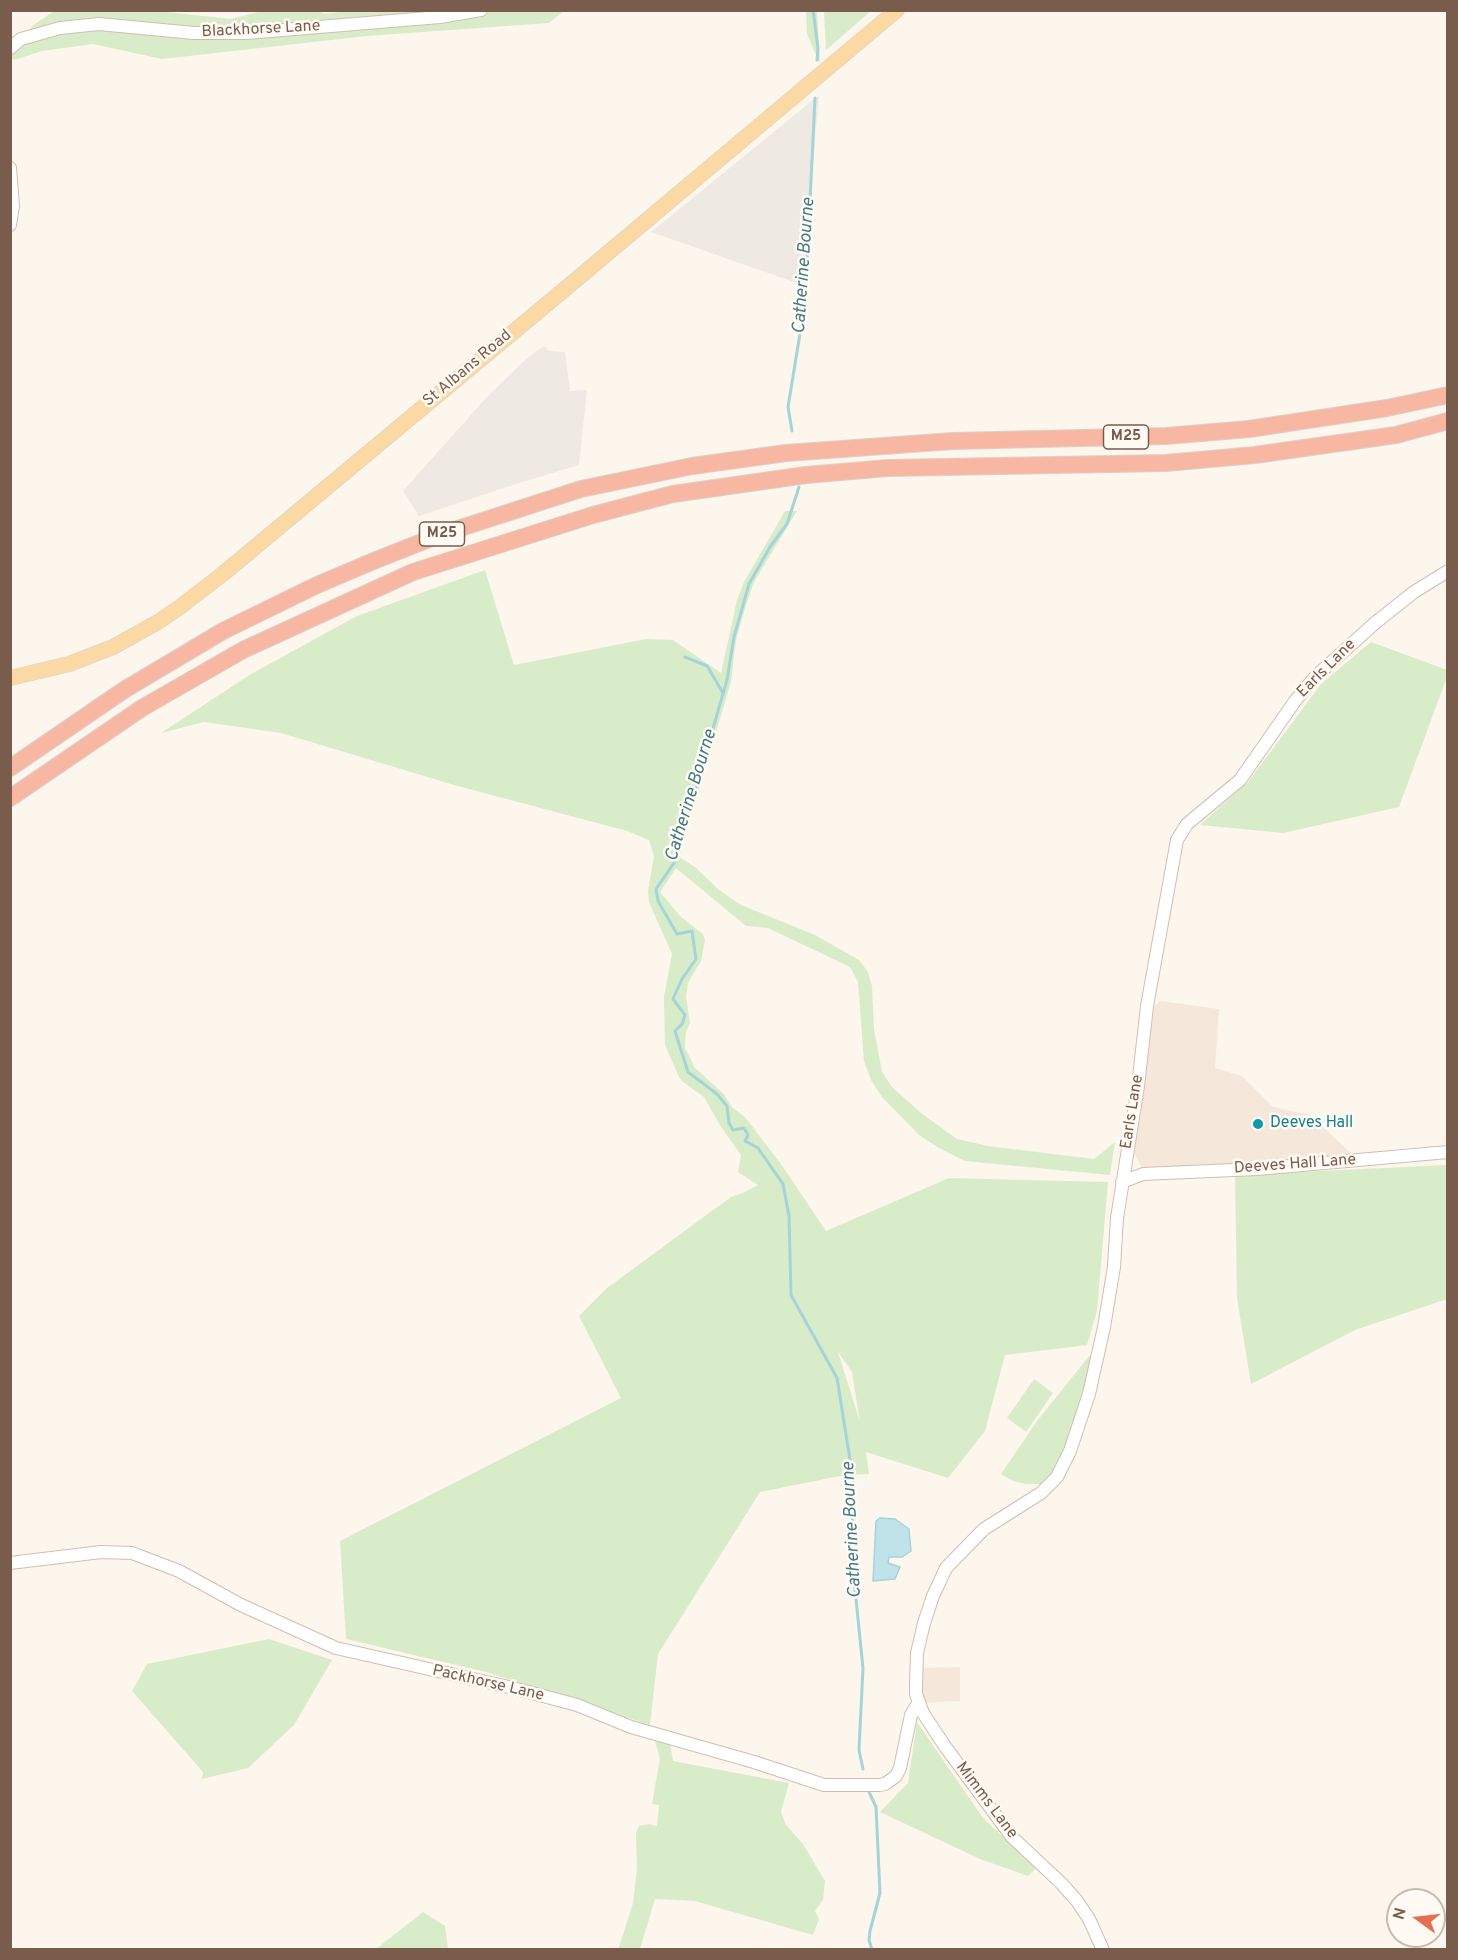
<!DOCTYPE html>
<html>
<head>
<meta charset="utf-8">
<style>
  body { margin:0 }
  #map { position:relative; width:1458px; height:1960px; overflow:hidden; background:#fdf6ec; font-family:Overpass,sans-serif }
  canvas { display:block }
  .frame { position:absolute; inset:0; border:12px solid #7a5c4d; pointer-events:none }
  .north { position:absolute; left:1386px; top:1888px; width:60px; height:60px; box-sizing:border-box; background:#fffaf3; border:2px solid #cabbb1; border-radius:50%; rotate:285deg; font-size:16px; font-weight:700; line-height:24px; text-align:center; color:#7a5c4d }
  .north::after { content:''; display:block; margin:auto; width:21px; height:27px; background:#e76f51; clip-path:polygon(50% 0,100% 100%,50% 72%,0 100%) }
</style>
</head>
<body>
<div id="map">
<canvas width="1458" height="1960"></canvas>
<div class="frame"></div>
<div class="north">N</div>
</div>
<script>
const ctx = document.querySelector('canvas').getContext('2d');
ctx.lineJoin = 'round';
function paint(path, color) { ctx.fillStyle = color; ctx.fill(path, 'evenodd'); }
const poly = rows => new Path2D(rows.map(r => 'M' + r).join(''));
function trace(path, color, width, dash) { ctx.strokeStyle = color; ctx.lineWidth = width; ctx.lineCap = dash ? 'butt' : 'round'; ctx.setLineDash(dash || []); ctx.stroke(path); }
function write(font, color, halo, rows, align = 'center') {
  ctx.font = font + ' Overpass,sans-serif'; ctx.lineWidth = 5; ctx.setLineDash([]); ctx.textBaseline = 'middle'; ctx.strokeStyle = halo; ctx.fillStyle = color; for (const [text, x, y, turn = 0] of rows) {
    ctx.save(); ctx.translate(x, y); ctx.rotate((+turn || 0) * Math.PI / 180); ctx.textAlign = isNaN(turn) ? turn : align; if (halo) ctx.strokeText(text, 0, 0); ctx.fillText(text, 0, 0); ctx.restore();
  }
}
paint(poly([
  [1160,1001,1219,1009,1215,1068,1242,1076,1273,1107,1310,1115,1352,1154,1202,1169,1143,1170,1132,1148,1154,1007],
  [960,1667,960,1701,923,1703,920,1691,922,1668]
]), '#f5e8da');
paint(poly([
  [819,95,808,226,808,287,651,232],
  [544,346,549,351,565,352,570,391,587,390,579,465,516,484,419,516,403,491,486,398,527,358]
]), '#efe9e4');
paint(poly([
  [147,10,231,19,266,10,316,10,325,14,354,10,564,11,549,23,367,36,162,59,93,44,42,51,14,60,11,58,11,55,22,47,32,26,54,11],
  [806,11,817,11,820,64,807,34],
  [824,11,824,10,871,11,826,50],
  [785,511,797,511,754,582,746,605,736,640,731,682,679,857,695,867,719,890,741,905,815,935,859,960,868,972,872,986,874,1029,882,1072,892,1087,921,1113,957,1139,988,1146,1094,1159,1115,1142,1110,1175,965,1161,939,1148,919,1135,882,1097,871,1080,864,1061,858,982,850,967,768,928,746,926,676,868,660,892,681,917,703,934,705,940,701,961,688,983,686,997,690,1023,686,1032,685,1048,695,1068,724,1094,732,1107,745,1117,783,1167,826,1231,949,1178,1108,1182,1097,1311,1087,1345,1005,1355,985,1431,948,1478,866,1452,869,1474,845,1475,760,1492,658,1654,650,1725,486,1672,346,1639,340,1541,621,1398,579,1316,607,1288,731,1197,743,1193,758,1185,738,1172,741,1155,721,1127,704,1097,683,1082,679,1077,665,1045,664,997,672,954,649,902,648,891,654,856,649,840,627,831,454,785,281,733,204,722,161,733,251,674,357,616,485,570,514,665,646,639,673,640,721,673,737,600,744,582],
  [838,1352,852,1372,860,1423,860,1422],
  [1371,642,1447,670,1447,677,1399,807,1283,833,1200,825,1248,782,1321,684],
  [1447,1165,1447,1299,1355,1330,1251,1384,1237,1298,1235,1175],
  [1090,1355,1094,1360,1075,1427,1053,1475,1041,1484,1026,1484,1013,1481,1001,1474,1037,1421],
  [1034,1379,1053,1393,1026,1432,1007,1418],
  [269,1639,332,1660,294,1725,248,1768,202,1779,203,1772,132,1691,147,1664],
  [917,1722,983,1818,1036,1868,1028,1876,980,1859,880,1812,908,1783],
  [654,1738,670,1743,673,1761,789,1783,781,1812,786,1825,803,1844,825,1881,823,1900,815,1911,819,1919,813,1935,695,1901,655,1899,640,1949,618,1950,633,1903,637,1868,636,1833,639,1826,649,1824,657,1826,659,1805,652,1804,660,1758],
  [423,1912,445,1926,448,1949,376,1949]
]), '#d8ecc9');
const water = poly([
  [880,1518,895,1519,909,1529,911,1551,902,1557,889,1557,888,1563,900,1567,895,1579,873,1581,876,1521,880,1518]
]);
paint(water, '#bfe3e8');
trace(water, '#a5d3da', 1.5);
trace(poly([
  [813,10,818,48,817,60],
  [792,431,788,407,805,303,815,98],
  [799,487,787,524,770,547,749,584,734,637,727,680,674,863,656,889,658,901,677,934,692,931,696,959,682,979,673,999,685,1015,682,1024,675,1031,688,1072,717,1094,727,1106,729,1123,733,1130,744,1128,748,1135,745,1141,758,1148,783,1184,789,1216,791,1295,837,1378,854,1485,851,1550,863,1668,859,1750,863,1769],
  [685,657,707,666,723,693],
  [869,1792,876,1807,880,1893,870,1931,869,1940,872,1950]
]), '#a5d3da', 3);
const minor = poly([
  [10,48,21,39,60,28,99,24,194,33,246,33,440,17,481,10],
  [10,168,13,206,10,225],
  [1122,1182,1143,1174,1257,1169,1448,1152],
  [10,1563,101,1552,132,1553,179,1571,241,1605,336,1648,513,1688,577,1705,631,1727,754,1762,824,1785,880,1785,885,1784,896,1776,900,1768,911,1715,918,1703],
  [1103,1950,1089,1919,1077,1901,1061,1883,1012,1837,944,1745,923,1713,916,1694,916,1685,917,1653,924,1623,933,1596,946,1568,984,1529,1041,1493,1057,1477,1070,1451,1089,1394,1104,1327,1114,1267,1117,1218,1138,1086,1147,1006,1177,840,1187,824,1240,780,1295,701,1315,677,1375,623,1414,592,1448,571]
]);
const major = poly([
  [10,678,69,664,113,647,158,622,180,607,224,573,565,289,897,10]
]);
const highway = poly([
  [10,768,124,690,223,631,317,585,376,560,442,534,581,489,692,466,786,453,953,441,1166,436,1249,429,1387,408,1448,395],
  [10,798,142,708,243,650,413,572,593,515,673,494,806,475,888,468,1166,463,1255,455,1396,435,1448,421]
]);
trace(minor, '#d1beb0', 14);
trace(major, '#dad1cd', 16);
trace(highway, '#dad1cd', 18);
trace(minor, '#fff', 12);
trace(major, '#fbd9a5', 15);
trace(highway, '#f7b7a3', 16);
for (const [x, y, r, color] of [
  [1258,1124,6,"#0f9aa8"]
]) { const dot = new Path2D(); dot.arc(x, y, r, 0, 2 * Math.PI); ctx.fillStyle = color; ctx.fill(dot); trace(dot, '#fffaf3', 2); }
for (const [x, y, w] of [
  [1126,437,45],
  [442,534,45]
]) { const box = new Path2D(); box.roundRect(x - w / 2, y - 12, w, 24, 4.5); ctx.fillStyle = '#fffaf3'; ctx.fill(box); trace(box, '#7a5c4d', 1.5); }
write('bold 15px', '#7a5c4d', null, [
  ["M25",1126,437],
  ["M25",442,534]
]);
write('16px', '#7a5c4d', '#fffaf3', [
  ["Blackhorse Lane",261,30,-3],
  ["St Albans Road",468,369,-40],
  ["Earls Lane",1327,669,-45],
  ["Earls Lane",1133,1112,-81],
  ["Deeves Hall Lane",1295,1165,-4],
  ["Packhorse Lane",488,1684,13],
  ["Mimms Lane",986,1801,53]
]);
write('16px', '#0d838f', '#fffaf3', [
  ["Deeves Hall",1270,1124]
], 'left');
write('italic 18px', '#437c86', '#fffaf3', [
  ["Catherine Bourne",805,266,-86],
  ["Catherine Bourne",692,796,-73],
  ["Catherine Bourne",853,1530,-93]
]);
</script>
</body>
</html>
